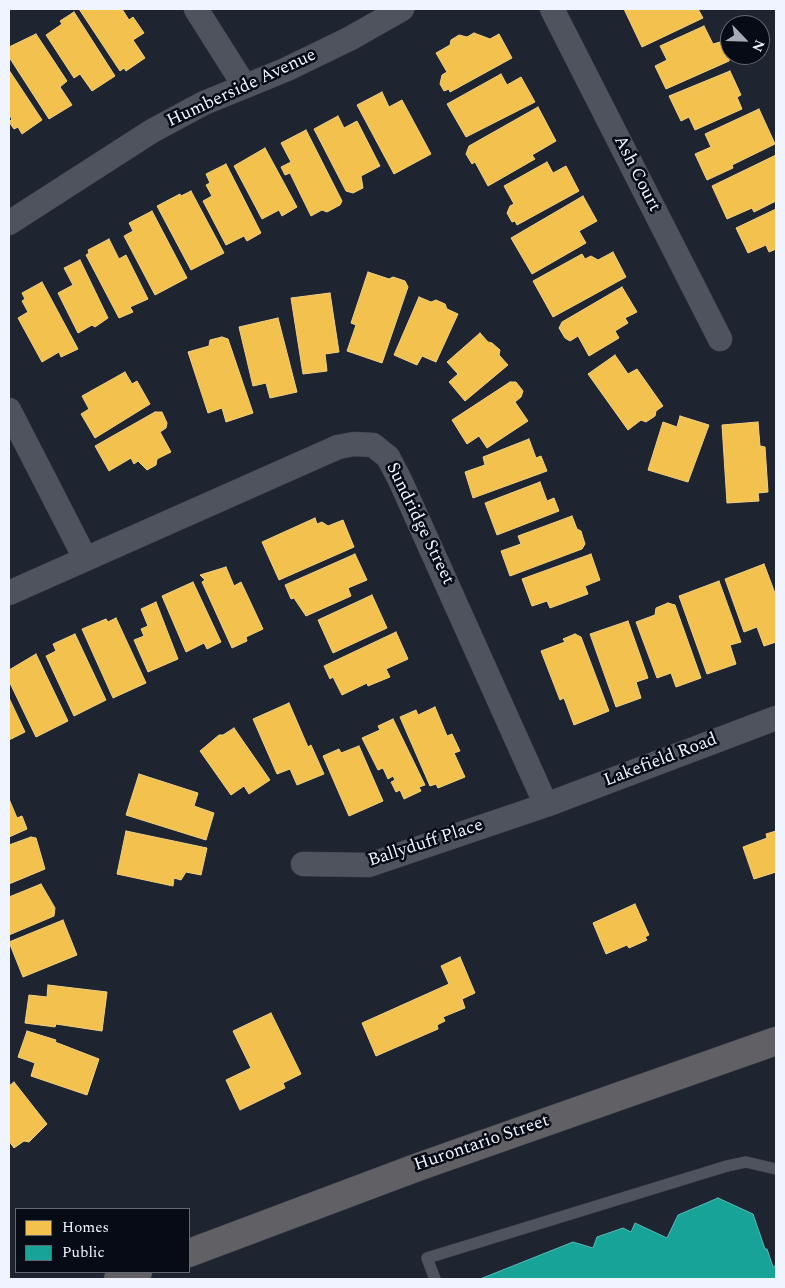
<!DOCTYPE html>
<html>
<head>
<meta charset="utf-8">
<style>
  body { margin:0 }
  #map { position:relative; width:785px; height:1288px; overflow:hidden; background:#1f2431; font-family:Spectral,serif }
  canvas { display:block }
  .frame { position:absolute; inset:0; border:10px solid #f0f4ff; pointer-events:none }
  .legend { position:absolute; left:15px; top:1208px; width:175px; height:65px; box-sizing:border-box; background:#070b16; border:1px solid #646873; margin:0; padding:6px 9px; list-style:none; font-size:15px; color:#f0f4ff }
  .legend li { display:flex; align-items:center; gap:10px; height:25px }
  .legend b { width:25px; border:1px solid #646873 }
  .north { position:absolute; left:720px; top:15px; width:50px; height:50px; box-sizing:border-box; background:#070b16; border:1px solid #646873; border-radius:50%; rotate:114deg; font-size:14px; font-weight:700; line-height:20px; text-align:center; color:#f0f4ff }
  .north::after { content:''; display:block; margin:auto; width:18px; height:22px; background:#a7abb7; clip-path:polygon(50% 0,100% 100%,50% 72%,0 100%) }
</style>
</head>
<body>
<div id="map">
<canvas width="785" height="1288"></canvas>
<div class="frame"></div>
<ul class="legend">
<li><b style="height:14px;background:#f2c14e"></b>Homes</li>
<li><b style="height:14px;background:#17a398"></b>Public</li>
</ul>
<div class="north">N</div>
</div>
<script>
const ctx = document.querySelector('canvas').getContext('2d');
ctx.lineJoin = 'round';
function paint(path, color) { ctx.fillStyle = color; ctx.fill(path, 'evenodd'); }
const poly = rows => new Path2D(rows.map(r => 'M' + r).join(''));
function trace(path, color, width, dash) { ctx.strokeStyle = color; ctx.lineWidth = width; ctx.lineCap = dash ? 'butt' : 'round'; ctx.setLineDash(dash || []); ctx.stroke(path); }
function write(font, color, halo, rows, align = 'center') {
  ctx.font = font + ' Spectral,serif'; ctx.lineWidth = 5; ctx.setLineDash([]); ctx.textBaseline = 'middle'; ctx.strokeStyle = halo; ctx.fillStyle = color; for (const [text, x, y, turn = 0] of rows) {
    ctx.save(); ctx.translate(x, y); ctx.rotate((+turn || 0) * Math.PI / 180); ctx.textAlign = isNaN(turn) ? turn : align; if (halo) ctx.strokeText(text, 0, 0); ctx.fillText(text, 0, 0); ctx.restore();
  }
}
const homes = poly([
  [79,9,122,9,129,20,133,17,144,33,133,40,145,58,126,71,124,68,120,71,79,9],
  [624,9,698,9,703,18,642,47,624,9],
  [74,12,115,76,92,91,80,74,74,78,46,35,62,24,60,21,74,12],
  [704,26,713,44,720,42,726,44,730,52,729,61,666,89,655,66,667,60,660,46,704,26],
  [474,33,490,39,499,34,512,58,450,92,449,89,444,91,440,84,442,75,447,72,436,53,450,45,451,40,459,35,467,37,474,33],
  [36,34,67,81,60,87,72,105,49,119,9,57,9,47,36,34],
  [9,70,42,120,22,134,18,127,14,129,9,122,12,119,9,115,9,70],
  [730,71,741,95,737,97,742,109,695,130,689,117,681,121,669,96,730,71],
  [501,74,507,85,521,77,535,102,466,137,447,104,501,74],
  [382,92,389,107,402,100,431,154,394,174,357,105,382,92],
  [538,107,556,141,532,155,535,159,488,186,475,162,472,164,466,154,469,146,538,107],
  [759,109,775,144,732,165,733,168,707,180,695,154,711,147,705,134,759,109],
  [338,116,344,128,357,121,380,166,361,176,363,188,353,193,346,191,314,129,338,116],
  [306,130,342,201,340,205,327,212,322,210,311,216,290,173,285,175,281,167,291,162,281,143,306,130],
  [265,148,297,207,282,216,279,210,262,219,234,166,265,148],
  [776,155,776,201,754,212,752,208,727,219,712,186,776,155],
  [547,162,553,173,566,166,579,191,517,225,515,221,512,222,507,213,510,206,514,204,504,186,547,162],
  [226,164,261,233,247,241,244,236,226,245,203,201,212,196,206,185,210,183,206,174,226,164],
  [191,191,224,253,191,270,157,206,180,194,181,196,191,191],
  [583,196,597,221,579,231,586,243,532,274,511,238,583,196],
  [776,209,776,249,769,252,766,245,748,253,736,228,776,209],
  [152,211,187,278,155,295,124,236,133,231,129,223,152,211],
  [109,239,119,259,126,255,148,299,130,307,133,312,119,318,86,255,89,253,88,250,109,239],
  [613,252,626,277,553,317,533,281,582,254,585,259,591,256,598,260,613,252],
  [80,260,108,318,95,327,92,325,78,333,58,293,73,285,64,268,80,260],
  [368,272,389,279,393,277,405,281,408,287,382,363,347,351,356,325,351,323,368,272],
  [42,282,78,349,61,357,59,352,42,362,18,318,28,312,22,301,25,299,22,293,42,282],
  [622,287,637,312,625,318,628,323,615,331,619,338,589,356,578,336,570,341,565,338,559,328,562,322,622,287],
  [330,293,339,352,325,354,327,371,303,374,291,298,330,293],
  [419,297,431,302,436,300,445,304,447,309,458,314,436,362,422,356,417,365,394,355,419,297],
  [278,318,297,392,270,398,266,383,253,386,239,327,278,318],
  [480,333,488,342,492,343,500,350,499,355,508,365,465,401,449,382,458,374,447,362,480,333],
  [222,337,228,339,253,413,226,422,222,408,208,413,188,352,209,346,210,340,222,337],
  [615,355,628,374,637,369,663,406,656,411,655,416,646,422,641,420,628,430,588,374,615,355],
  [125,372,132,384,137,381,150,404,95,438,81,414,89,409,82,396,125,372],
  [510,382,516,382,523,391,521,397,515,402,528,421,487,448,479,436,467,444,452,420,510,382],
  [155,412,162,412,167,423,166,428,160,432,171,452,157,459,156,465,147,470,138,461,134,464,131,458,109,471,95,446,155,412],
  [680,416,709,425,688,482,648,470,663,422,677,427,680,416],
  [758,422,760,446,765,447,768,492,758,493,759,501,727,503,722,425,758,422],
  [529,439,536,458,541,456,547,471,473,498,465,472,485,465,483,457,529,439],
  [540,482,547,501,554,498,559,511,497,535,485,503,540,482],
  [572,516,577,529,581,531,585,544,582,549,510,576,501,551,521,544,518,536,572,516],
  [315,518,317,524,322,522,328,526,343,520,354,547,279,580,262,542,315,518],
  [355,554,367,580,348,588,351,596,306,616,294,598,291,599,285,585,355,554],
  [591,554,600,580,585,586,588,594,550,608,547,601,532,606,522,579,591,554],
  [764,564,776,596,776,642,764,646,757,627,744,632,725,579,764,564],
  [226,567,234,586,241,582,263,629,246,637,247,641,232,648,202,582,205,580,200,575,226,567],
  [719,581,741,642,730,645,736,664,707,674,679,596,719,581],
  [193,582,221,642,207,649,204,643,186,652,162,596,193,582],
  [372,595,387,628,333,653,318,620,372,595],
  [156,602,178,659,148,672,134,640,144,636,141,629,148,626,141,609,156,602],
  [668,603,675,605,701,678,676,687,671,673,657,678,636,622,655,615,656,608,668,603],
  [116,618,146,683,113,698,82,629,106,619,108,622,116,618],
  [628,621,648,678,636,682,641,698,616,707,590,634,628,621],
  [396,632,408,659,386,669,390,677,368,686,367,683,342,695,333,677,330,679,324,666,396,632],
  [75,634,106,700,74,716,46,656,56,651,53,644,75,634],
  [575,634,581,637,609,711,574,725,564,698,560,700,541,651,565,642,563,639,575,634],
  [36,654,68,721,36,737,9,681,9,670,36,654],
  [9,698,25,732,9,740,9,698],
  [289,703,308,747,311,745,324,774,297,785,290,769,277,774,253,719,289,703],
  [435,707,447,736,452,734,460,751,454,753,465,777,438,788,436,784,430,786,400,717,416,710,418,715,435,707],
  [393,719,425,785,419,787,421,791,404,799,400,790,396,792,391,782,395,780,393,776,388,779,383,768,378,770,362,738,380,730,378,726,393,719],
  [234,728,270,780,249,794,244,786,231,795,200,751,219,735,223,735,234,728],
  [359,746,383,801,349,816,323,756,339,749,341,753,359,746],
  [139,774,198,793,194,806,214,813,206,840,126,815,139,774],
  [9,799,17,818,22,816,27,829,9,837,9,799],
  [126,831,207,848,201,875,186,872,181,880,174,878,173,886,117,874,126,831],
  [776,831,776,872,754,879,743,847,767,838,766,834,776,831],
  [31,837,36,838,45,869,9,884,9,845,31,837],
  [41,884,55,908,54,916,9,935,9,897,41,884],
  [635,904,649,935,645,937,647,940,629,948,627,945,606,954,593,923,635,904],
  [63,920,77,955,23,977,9,942,63,920],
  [460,957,475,993,462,999,465,1008,443,1017,445,1021,437,1025,438,1029,376,1056,362,1023,449,984,441,966,460,957],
  [48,985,107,992,102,1031,56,1024,55,1027,25,1023,29,995,47,997,48,985],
  [271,1013,301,1074,283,1083,285,1088,240,1110,226,1080,251,1068,233,1031,271,1013],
  [27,1031,56,1040,55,1042,99,1059,87,1095,31,1076,35,1063,18,1057,27,1031],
  [14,1082,47,1124,29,1142,24,1141,14,1148,9,1141,9,1086,14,1082]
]);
paint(homes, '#f2c14e');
trace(homes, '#f1d083', 1);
const public = poly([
  [718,1198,753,1214,765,1249,767,1249,773,1267,776,1265,776,1279,480,1279,573,1242,593,1248,597,1237,623,1228,631,1232,635,1223,667,1238,678,1215,718,1198]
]);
paint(public, '#17a398');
trace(public, '#58bbb7', 1);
const service = poly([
  [435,1279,427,1258,727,1166,746,1162,776,1169]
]);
const minor = poly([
  [196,9,244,85],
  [552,9,720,339],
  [9,223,152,131,204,103,285,70,349,39,402,9],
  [9,410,85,558],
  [9,593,338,447,354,444,373,445,388,457,400,480,546,805],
  [303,864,369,865,546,805,776,718]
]);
const primary = poly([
  [189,1253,418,1167,776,1041],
  [118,1279,138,1272]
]);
trace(service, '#3c404b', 12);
trace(minor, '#3c404b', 25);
trace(primary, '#3c404b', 29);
trace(service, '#4e535d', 11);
trace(minor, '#4e535d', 24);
trace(primary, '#606065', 28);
write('18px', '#f0f4ff', '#070b16', [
  ["Humberside Avenue",242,89,-25],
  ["Ash Court",636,174,63],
  ["Sundridge Street",419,524,64],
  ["Lakefield Road",661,761,-21],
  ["Ballyduff Place",426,844,-18],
  ["Hurontario Street",482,1144,-19]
]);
</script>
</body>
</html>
